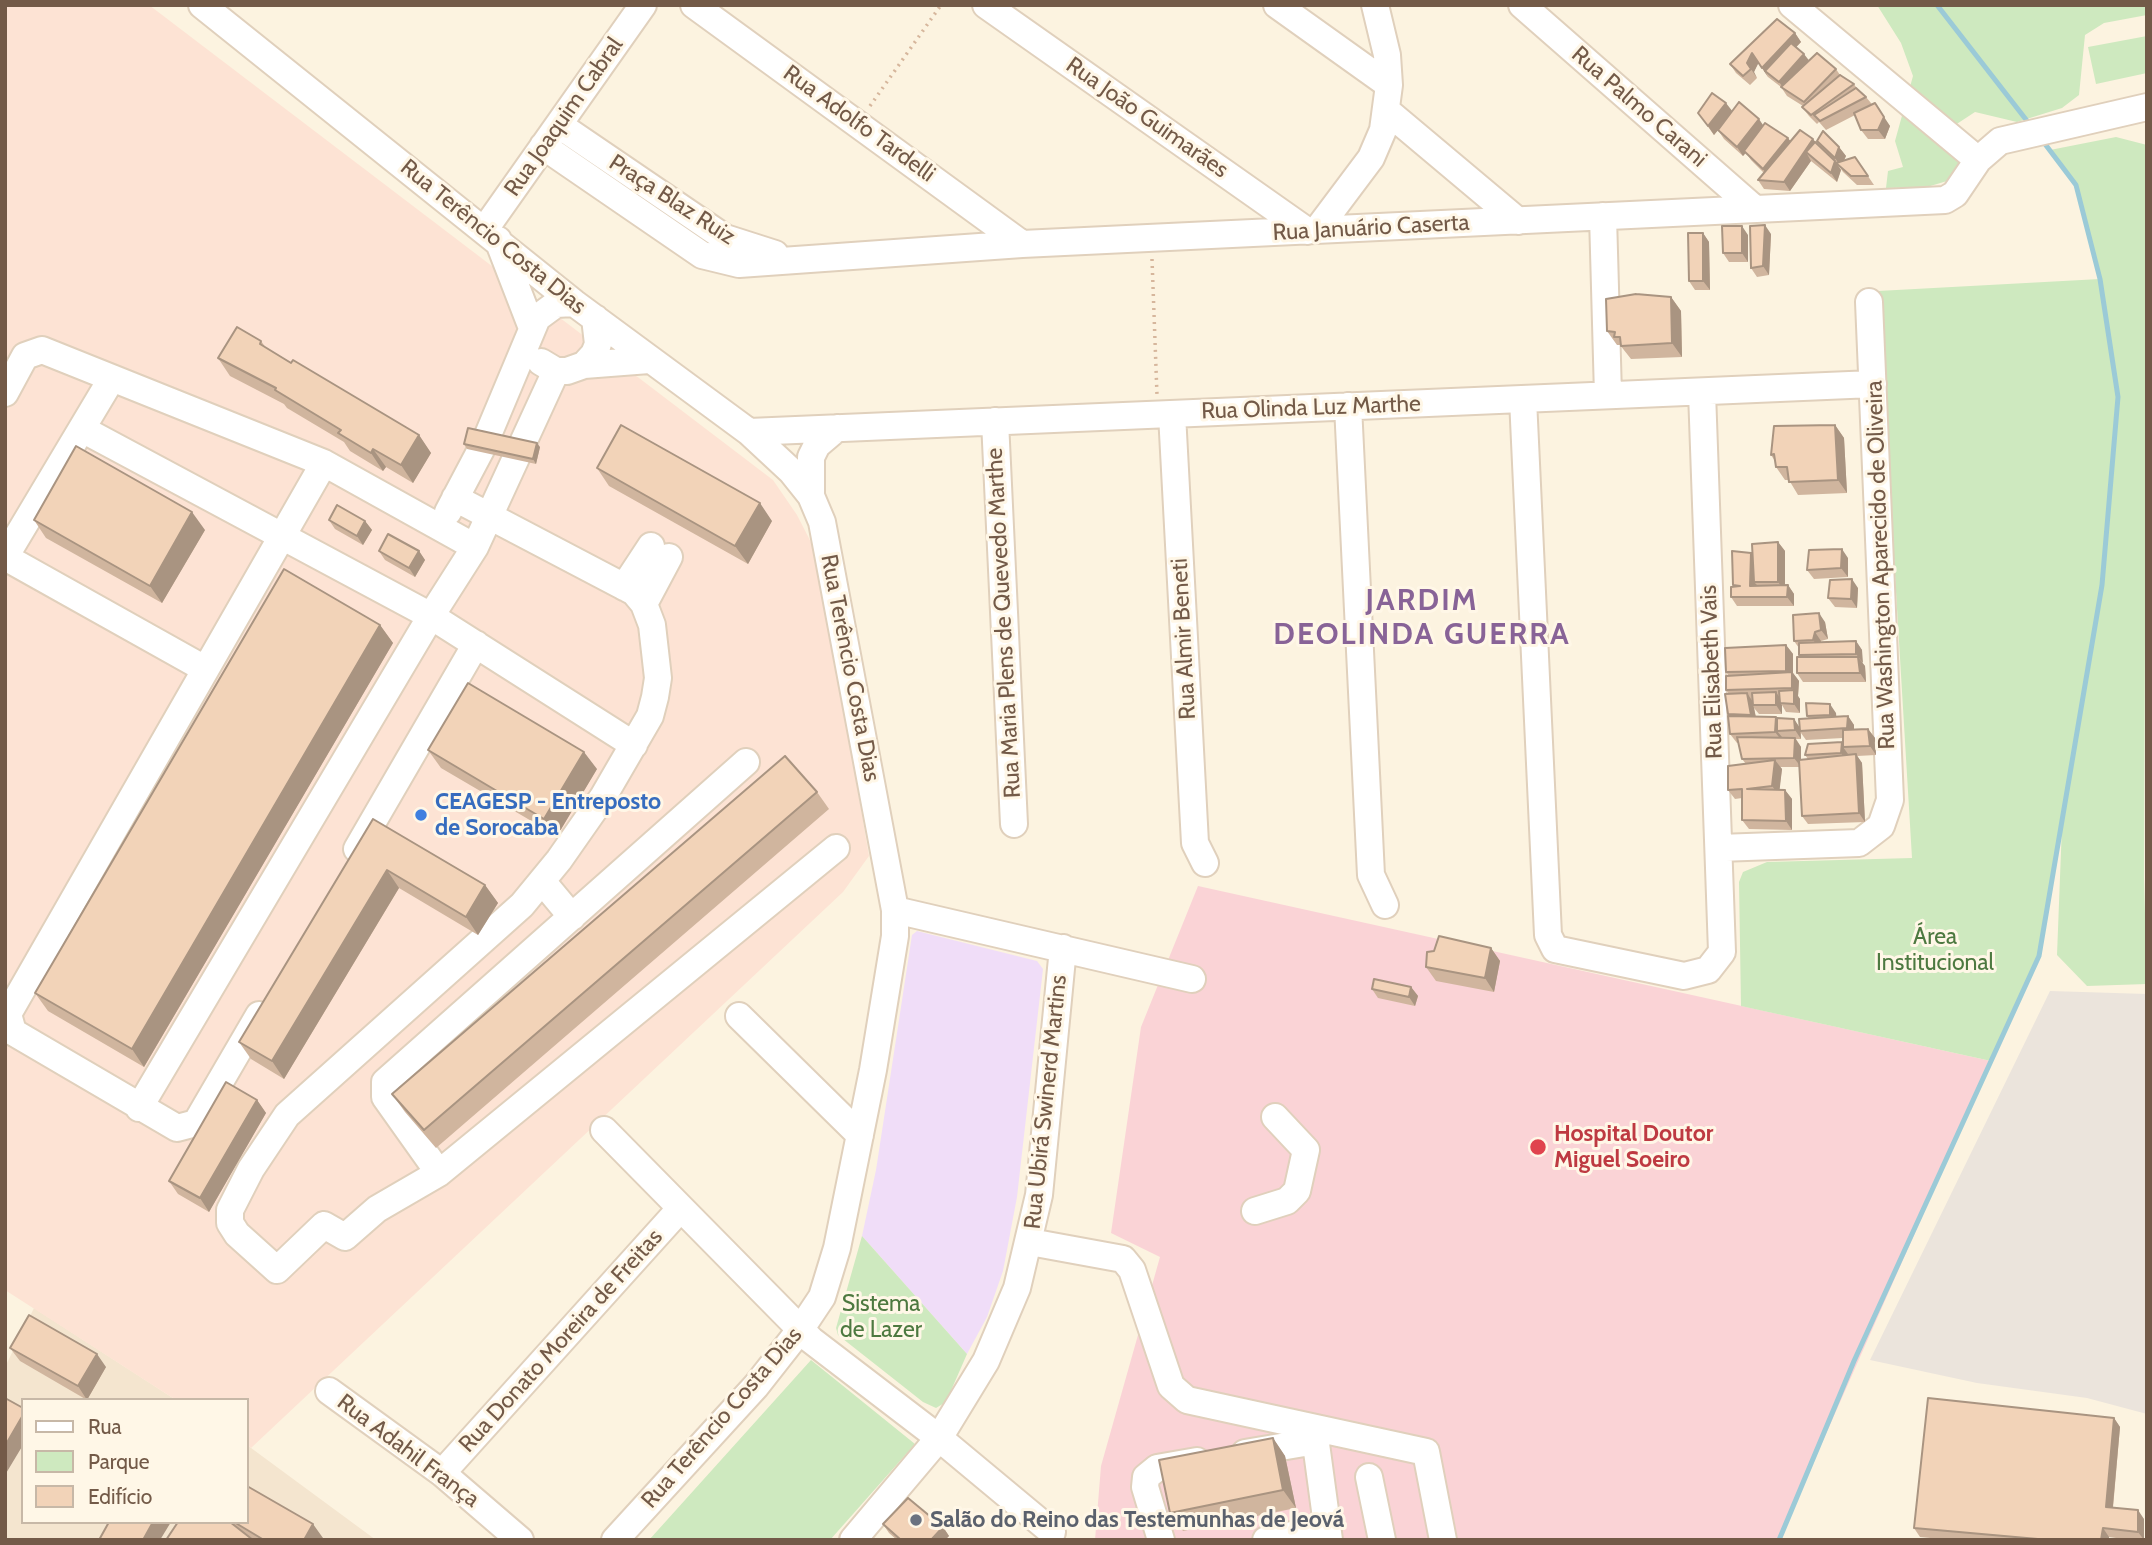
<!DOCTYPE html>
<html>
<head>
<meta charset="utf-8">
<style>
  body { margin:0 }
  #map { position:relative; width:2152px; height:1545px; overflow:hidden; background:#fcf3e0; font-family:Cabin,sans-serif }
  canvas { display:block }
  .frame { position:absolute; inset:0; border:7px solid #735a48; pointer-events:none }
  .legend { position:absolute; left:21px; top:1398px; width:228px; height:126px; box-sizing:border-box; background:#fff7e7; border:2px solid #c7b8a7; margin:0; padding:9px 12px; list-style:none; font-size:21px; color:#735a48 }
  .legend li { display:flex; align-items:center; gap:14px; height:35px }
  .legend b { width:35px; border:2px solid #c7b8a7 }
</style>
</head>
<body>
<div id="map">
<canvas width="2152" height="1545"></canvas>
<div class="frame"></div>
<ul class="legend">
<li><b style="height:9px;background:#fff"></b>Rua</li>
<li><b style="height:19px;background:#cee9bf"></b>Parque</li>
<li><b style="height:19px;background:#f2d3b8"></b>Edifício</li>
</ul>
</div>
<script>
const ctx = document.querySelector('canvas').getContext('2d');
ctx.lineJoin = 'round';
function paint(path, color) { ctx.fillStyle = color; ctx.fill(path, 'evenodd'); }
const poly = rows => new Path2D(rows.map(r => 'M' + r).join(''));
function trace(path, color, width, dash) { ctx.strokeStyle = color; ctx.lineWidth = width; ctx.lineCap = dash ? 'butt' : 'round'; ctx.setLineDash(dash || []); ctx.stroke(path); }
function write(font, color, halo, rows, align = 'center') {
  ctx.font = font + ' Cabin,sans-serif'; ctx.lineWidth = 6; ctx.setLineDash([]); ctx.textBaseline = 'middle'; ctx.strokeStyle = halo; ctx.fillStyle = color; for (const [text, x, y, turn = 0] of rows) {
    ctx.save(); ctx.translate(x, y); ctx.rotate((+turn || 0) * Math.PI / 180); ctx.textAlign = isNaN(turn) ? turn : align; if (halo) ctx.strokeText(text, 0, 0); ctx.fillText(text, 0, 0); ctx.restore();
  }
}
paint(poly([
  [34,1308,176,1400,23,1400,23,1522,197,1522,186,1540,5,1540,5,1367],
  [247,1445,376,1540,251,1540,247,1522]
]), '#f4e5cf');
paint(poly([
  [5,5,149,5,773,480,797,515,818,556,869,856,843,892,251,1448,247,1445,247,1400,176,1400,5,1290]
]), '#fde3d4');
paint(poly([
  [2050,991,2147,994,2147,1414,2087,1398,1977,1383,1870,1360]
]), '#ebe4dc');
paint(poly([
  [917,931,1037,961,1043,969,1017,1197,1003,1271,987,1317,967,1354,862,1236,876,1170,912,935]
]), '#f0ddf8');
paint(poly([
  [1198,886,1991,1061,1779,1540,1095,1540,1101,1466,1160,1257,1111,1233,1141,1027]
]), '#fad3d6');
paint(poly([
  [1877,5,2147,5,2147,15,2104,23,2085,35,2079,95,2062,108,2017,122,1975,112,1943,133,1965,153,1958,170,1947,181,1927,187,1886,188,1888,171,1903,167,1895,141,1913,76,1901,43],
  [2147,36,2147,73,2096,84,2088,47],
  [2116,137,2147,145,2144,878,2147,984,2087,986,2057,955,2062,825,2039,956,1991,1061,1741,1006,1739,882,1743,872,1767,862,1912,858,1878,291,2100,279,2076,185,2050,150],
  [862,1236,967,1354,946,1402,936,1408,923,1402,838,1335,836,1328],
  [811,1360,915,1444,830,1540,649,1540]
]), '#cee9bf');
trace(poly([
  [1937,5,2031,126],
  [1779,1540,1854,1361,2039,956,2102,585,2118,397,2100,279,2076,185,2042,140]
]), '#9bcad7', 5);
const minor = poly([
  [202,5,574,303,749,432,791,471,811,496,822,522,895,910,895,936,873,1070,837,1248,822,1297,800,1330,756,1386,615,1540],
  [694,5,1022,244],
  [986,5,1307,231],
  [1277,5,1389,85],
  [1522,5,1755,209],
  [1792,5,1978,160],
  [1387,111,1518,221],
  [559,125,725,238,775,254],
  [543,146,702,255,739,264,1022,244,1945,200,1955,194,1978,160,2000,141,2147,107],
  [1603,216,1608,395],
  [485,229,643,5],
  [1317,230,1371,158,1383,130,1389,85,1387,55,1375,5],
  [498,240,532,328],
  [541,362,556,371,567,371,584,365,594,354,598,344,595,318],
  [584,365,649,360],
  [5,393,25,356,42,350,324,463,475,547],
  [1523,399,1548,935,1555,949,1684,976,1708,970,1722,952,1702,392],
  [1348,406,1371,875,1385,905],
  [1172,414,1195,843,1205,863],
  [995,421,1014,824],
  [82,429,431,616,634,745],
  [749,432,1873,384],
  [811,496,811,457,817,445,837,428],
  [455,498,634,592,644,604,652,625,658,678,655,697,650,716,603,797,559,860,522,905,287,1115,251,1169,230,1210,230,1223,237,1234,277,1270,324,1225,345,1237,377,1209,439,1173,836,848],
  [448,512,485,442,537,318,556,304,574,303],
  [5,557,205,669],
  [5,557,112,378],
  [624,587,651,546],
  [644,604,669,557],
  [1719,848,1859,843,1881,826,1890,800,1869,302],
  [357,849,476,644],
  [542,881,572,917],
  [895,910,1192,979],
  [259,1015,196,1123,177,1128,13,1032,8,1014,324,463],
  [739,1016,860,1135],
  [139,1108,431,616,475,547,556,371],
  [604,1130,811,1340,939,1438,1052,1532],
  [439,1173,385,1097,385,1082,746,762],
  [1255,1211,1287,1201,1297,1191,1306,1150,1275,1117],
  [1030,1242,1123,1259,1132,1270,1171,1386,1187,1400,1426,1452,1443,1540],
  [329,1391,442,1473,520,1540],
  [1314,1429,1329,1540],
  [1245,1453,1316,1441],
  [442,1473,680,1209],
  [1369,1477,1382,1540],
  [853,1540,939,1438,986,1361,1017,1288,1039,1195,1063,948],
  [1161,1540,1145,1487,1146,1477,1157,1468,1197,1461],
  [1266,1540,1328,1528]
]);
trace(minor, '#e0d0bc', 30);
trace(poly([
  [870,106,941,5],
  [1152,259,1157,395]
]), '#d6b69c', 3.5, [2, 5]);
trace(minor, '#fff', 26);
paint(poly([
  [1795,33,1801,42,1796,47,1809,61,1836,69,1840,75,1854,84,1858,90,1866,97,1890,126,1885,139,1868,139,1861,130,1855,115,1826,130,1819,122,1817,124,1809,116,1802,107,1803,106,1787,96,1781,87,1768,77,1758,62,1754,72,1757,78,1750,85,1736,73,1730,64],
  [1732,111,1763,126,1791,141,1813,139,1817,144,1835,161,1841,170,1837,182,1811,161,1790,191,1764,189,1758,180,1764,173,1751,160,1746,153,1743,156,1724,139,1718,130,1714,135,1698,113],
  [1817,141,1839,147,1846,156,1844,160,1855,157,1874,185,1857,185,1843,172,1837,163,1823,150],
  [1703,233,1709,242,1710,290,1695,290,1689,281],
  [1771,234,1769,275,1757,277,1751,268],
  [1748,235,1748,262,1729,262,1723,253],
  [1671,297,1681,311,1682,357,1631,359,1620,345,1617,345,1607,331],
  [261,341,266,348,419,435,431,453,413,483,386,467,383,471,350,451,344,442,287,408,284,404,230,376,218,358],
  [1835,425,1844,438,1847,493,1798,495,1789,480,1785,480,1776,467,1775,461,1771,455],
  [464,444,540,447,536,464,467,449],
  [597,468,772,521,748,564,609,486],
  [34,520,205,530,162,603,46,538],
  [329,520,365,521,372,530,363,545,335,529],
  [1778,542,1785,551,1785,585,1788,585,1794,594,1794,606,1737,606,1731,597,1734,587,1733,585,1751,553,1753,555],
  [379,551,419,551,425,560,415,577,385,560],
  [1848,558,1848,577,1814,579,1807,570],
  [1858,588,1857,608,1835,607,1828,598],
  [1825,622,1828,639,1821,641,1821,642,1856,641,1862,650,1862,663,1865,666,1866,682,1803,682,1797,673,1800,657,1799,655,1799,648,1794,641],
  [380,625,393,643,144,1067,48,1011,35,993],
  [1786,645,1793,654,1793,673,1799,681,1798,696,1800,699,1800,713,1786,712,1782,705,1782,714,1759,714,1754,708,1756,717,1777,719,1794,719,1799,727,1808,718,1807,716,1836,713,1836,717,1848,716,1854,725,1854,730,1868,729,1875,738,1876,755,1857,756,1862,763,1865,822,1808,824,1802,816,1800,767,1780,767,1782,769,1779,790,1785,790,1792,799,1792,830,1749,829,1742,820,1742,798,1735,799,1728,790,1746,764,1742,759,1738,743,1737,743,1730,734,1729,716,1728,714,1729,694,1726,690,1729,676,1726,672],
  [1801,733,1806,740,1843,738,1843,744,1842,742,1805,755,1808,759,1801,760,1801,747,1796,739,1801,739],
  [428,750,597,769,557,836,441,768],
  [817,792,829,809,436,1148,405,1112,392,1094],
  [373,819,485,885,498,903,478,935,399,888,284,1079,251,1059,239,1042],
  [1491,948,1500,961,1494,992,1436,981,1426,967,1434,951],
  [1411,987,1418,996,1415,1006,1378,998,1372,989],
  [257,1100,266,1113,209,1212,178,1194,169,1181],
  [10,1348,106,1367,87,1400,20,1361],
  [2114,1418,2120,1427,2113,1508,2144,1519,2144,1540,2130,1540,2109,1537,2109,1540,1951,1540,1920,1537,1914,1528],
  [1273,1438,1285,1456,1296,1508,1183,1531,1170,1513],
  [178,1522,247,1522,323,1538,322,1540,166,1540],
  [883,1524,943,1527,949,1536,945,1540,897,1540,889,1533]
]), '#d0b59e');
paint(poly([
  [1795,33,1801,42,1770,75,1765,71,1768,77,1762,68],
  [1752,53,1759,62,1754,72,1757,78,1747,63],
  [1804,54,1811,63,1786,91,1779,82],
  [1726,103,1733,112,1714,135,1708,126],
  [1875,103,1890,126,1885,139,1878,130],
  [1759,119,1765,128,1743,156,1737,147],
  [1788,138,1795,147,1769,178,1763,169],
  [1813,139,1820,148,1806,152,1811,161,1790,191,1784,182],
  [1839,147,1846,156,1841,167,1835,158],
  [1835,161,1841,170,1837,182,1831,173],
  [1765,225,1771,234,1769,275,1763,266],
  [1742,226,1748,235,1748,262,1742,253],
  [1703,233,1709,242,1710,290,1703,281],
  [1671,297,1681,311,1682,357,1672,343],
  [1835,425,1844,438,1847,493,1838,480],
  [419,435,431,453,413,483,401,465],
  [537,443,540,447,536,464,533,459],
  [373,449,386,467,383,471,371,453],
  [760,503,772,521,748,564,735,546],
  [192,512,205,530,162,603,150,586],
  [365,521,372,530,363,545,357,536],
  [1778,542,1785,551,1785,591,1778,582],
  [1842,549,1848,558,1848,577,1841,568],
  [419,551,425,560,415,577,409,568],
  [1751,553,1758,562,1754,582,1757,585,1756,595,1750,586],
  [1852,579,1858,588,1857,608,1851,599],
  [1788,585,1794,594,1794,606,1787,597],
  [1819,613,1825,622,1828,639,1821,630],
  [380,625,393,643,144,1067,132,1049],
  [1815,632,1821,641,1820,649,1813,640],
  [1856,641,1862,650,1863,663,1856,654],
  [1786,645,1793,654,1793,673,1799,681,1798,696,1800,699,1800,713,1794,704,1794,691,1792,688,1792,679,1786,671],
  [1858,657,1865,666,1866,682,1860,673],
  [1776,692,1782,701,1780,703,1782,705,1782,714,1776,705],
  [1747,693,1753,702,1753,705,1754,708,1757,724,1751,715],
  [1830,704,1836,713,1837,724,1830,715],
  [1848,716,1854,725,1854,737,1847,728],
  [1776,717,1782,726,1777,731,1782,737,1782,741,1775,732],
  [1794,719,1800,728,1801,739,1795,730],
  [1868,729,1875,738,1876,755,1870,746],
  [1795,738,1801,747,1801,767,1794,758],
  [1842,742,1845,747,1843,747,1848,754,1847,762,1841,753],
  [584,752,597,769,557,836,544,819],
  [1856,754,1862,763,1865,822,1859,813],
  [1775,760,1782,769,1779,795,1772,786],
  [1785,790,1792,799,1792,830,1786,821],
  [387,870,399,888,284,1079,272,1061],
  [485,885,498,903,478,935,466,917],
  [1491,948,1500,961,1494,992,1485,978],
  [1411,987,1418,996,1415,1006,1409,997],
  [257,1100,266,1113,209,1212,200,1198],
  [97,1354,106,1367,87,1400,78,1386],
  [23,1415,23,1445,5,1475,5,1446],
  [2114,1418,2120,1427,2112,1516,2106,1507],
  [1273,1438,1285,1456,1296,1508,1283,1490],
  [2138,1510,2144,1519,2144,1540,2138,1532],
  [153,1522,171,1522,160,1540,143,1540],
  [313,1524,323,1538,322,1540,304,1540],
  [943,1527,949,1536,945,1540,931,1540],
  [2103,1528,2109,1537,2109,1540,2101,1540]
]), '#a99481');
const building = poly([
  [1777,19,1795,33,1762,68,1752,53,1747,63,1751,69,1743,76,1730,64,1777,19],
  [1791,43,1804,54,1779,82,1765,71,1791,43],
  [1817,53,1836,69,1804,102,1781,87,1817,53],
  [1840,75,1854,84,1811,115,1802,107,1840,75],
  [1856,88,1866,97,1820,121,1814,115,1856,88],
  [1712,93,1726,103,1708,126,1698,113,1712,93],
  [1739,102,1759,119,1737,147,1718,130,1739,102],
  [1875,103,1884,117,1878,130,1861,130,1854,113,1875,103],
  [1765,123,1788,138,1763,169,1744,151,1765,123],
  [1800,130,1813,139,1784,182,1758,180,1800,130],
  [1823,131,1839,147,1835,158,1817,141,1823,131],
  [1815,142,1835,161,1831,173,1806,152,1815,142],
  [1855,157,1868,176,1851,176,1836,163,1855,157],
  [1765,225,1763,266,1751,268,1750,226,1765,225],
  [1722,226,1742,226,1742,253,1723,253,1722,226],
  [1688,233,1703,233,1703,281,1689,281,1688,233],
  [1636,294,1671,297,1672,343,1621,346,1620,337,1614,337,1615,332,1607,331,1606,299,1636,294],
  [237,327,261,341,260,344,291,363,293,360,419,435,401,465,373,449,371,453,338,433,341,430,275,390,276,388,218,358,237,327],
  [621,425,760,503,735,546,597,468,621,425],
  [1835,425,1838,480,1789,482,1787,467,1776,467,1774,454,1771,455,1774,426,1835,425],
  [468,428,537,443,533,459,464,444,468,428],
  [76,446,192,512,150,586,34,520,76,446],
  [337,505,365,521,357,536,329,520,337,505],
  [388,534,419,551,409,568,379,551,388,534],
  [1778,542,1778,582,1754,582,1752,544,1778,542],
  [1842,549,1841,568,1807,570,1809,550,1842,549],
  [1732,551,1751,553,1750,586,1788,585,1787,597,1731,597,1731,587,1740,586,1733,585,1732,551],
  [284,569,380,625,132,1049,35,993,284,569],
  [1852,579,1851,599,1828,598,1830,580,1852,579],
  [1819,613,1821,630,1815,632,1813,640,1794,641,1793,615,1819,613],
  [1856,641,1856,654,1799,655,1799,643,1856,641],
  [1786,645,1786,671,1726,672,1725,648,1786,645],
  [1797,657,1858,657,1860,673,1797,673,1797,657],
  [1792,672,1792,688,1726,690,1726,676,1792,672],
  [468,683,584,752,544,819,428,750,468,683],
  [1794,690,1794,704,1780,703,1779,691,1794,690],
  [1776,692,1776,705,1753,705,1752,693,1776,692],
  [1747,693,1751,715,1728,714,1725,694,1747,693],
  [1806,703,1830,704,1830,715,1807,716,1806,703],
  [1728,716,1776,717,1775,732,1730,734,1728,716],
  [1848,716,1847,728,1800,731,1799,719,1848,716],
  [1777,718,1794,719,1795,730,1777,731,1777,718],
  [1868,729,1870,746,1843,747,1843,730,1868,729],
  [1737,737,1795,738,1794,758,1742,759,1737,737],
  [1842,742,1841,753,1805,755,1808,744,1842,742],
  [1856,754,1859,813,1802,816,1799,760,1856,754],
  [785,756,817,792,424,1130,392,1094,785,756],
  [1775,760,1772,786,1747,789,1785,790,1786,821,1742,820,1742,789,1728,790,1728,766,1775,760],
  [373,819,485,885,466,917,387,870,272,1061,239,1042,373,819],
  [1439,936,1491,948,1485,978,1426,967,1427,952,1434,951,1439,936],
  [1374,979,1411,987,1409,997,1372,989,1374,979],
  [226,1082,257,1100,200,1198,169,1181,226,1082],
  [29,1315,97,1354,78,1386,10,1348,29,1315],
  [5,1398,23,1408,23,1415,5,1446,5,1398],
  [1928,1398,2114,1418,2106,1507,2138,1510,2138,1532,2103,1528,2101,1540,2049,1540,1914,1528,1928,1398],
  [1273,1438,1283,1490,1170,1513,1159,1460,1273,1438],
  [247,1486,313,1524,304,1540,264,1540,234,1522,247,1522,247,1486],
  [908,1498,943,1527,931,1540,901,1540,883,1524,908,1498],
  [109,1522,153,1522,143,1540,99,1540,109,1522],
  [178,1522,230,1522,253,1540,166,1540,178,1522]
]);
paint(building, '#f2d3b8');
trace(building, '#a99481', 2);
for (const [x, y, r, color] of [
  [421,815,7,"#3f7fe0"],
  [1538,1147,9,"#e0444e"],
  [916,1520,7,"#6b7280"]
]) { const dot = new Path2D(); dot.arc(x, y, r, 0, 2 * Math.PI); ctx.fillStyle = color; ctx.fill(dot); trace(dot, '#fff7e7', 2.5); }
write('23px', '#735a48', '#fff7e7', [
  ["Rua Palmo Carani",1639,107,41],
  ["Rua Joaquim Cabral",564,117,-55],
  ["Rua João Guimarães",1147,118,35],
  ["Rua Adolfo Tardelli",859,124,36],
  ["Praça Blaz Ruiz",672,200,33],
  ["Rua Januário Caserta",1371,228,-3],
  ["Rua Terêncio Costa Dias",493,237,39],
  ["Rua Olinda Luz Marthe",1311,408,-2],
  ["Rua Washington Aparecido de Oliveira",1881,565,-92],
  ["Rua Maria Plens de Quevedo Marthe",1004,623,-93],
  ["Rua Almir Beneti",1184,639,-93],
  ["Rua Terêncio Costa Dias",850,668,79],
  ["Rua Elisabeth Vais",1712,672,-92],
  ["Rua Ubirá Swinerd Martins",1046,1102,-84],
  ["Rua Donato Moreira de Freitas",561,1341,-48],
  ["Rua Terêncio Costa Dias",722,1418,-49],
  ["Rua Adahil França",408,1451,37]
]);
write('bold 23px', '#366cbe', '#fff7e7', [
  ["CEAGESP - Entreposto",435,802],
  ["de Sorocaba",435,828]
], 'left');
write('23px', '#4d7940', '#fff7e7', [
  ["Área",1935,937],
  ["Institucional",1935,963],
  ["Sistema",881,1304],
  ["de Lazer",881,1330]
]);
write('bold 23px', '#be3a42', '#fff7e7', [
  ["Hospital Doutor",1554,1134],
  ["Miguel Soeiro",1554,1160]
], 'left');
write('bold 23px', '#5b616d', '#fff7e7', [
  ["Salão do Reino das Testemunhas de Jeová",930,1520]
], 'left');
ctx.letterSpacing = '2px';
write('bold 30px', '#886397', '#fff7e7', [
  ["JARDIM",1422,601],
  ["DEOLINDA GUERRA",1422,635]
]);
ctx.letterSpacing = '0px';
</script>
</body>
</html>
